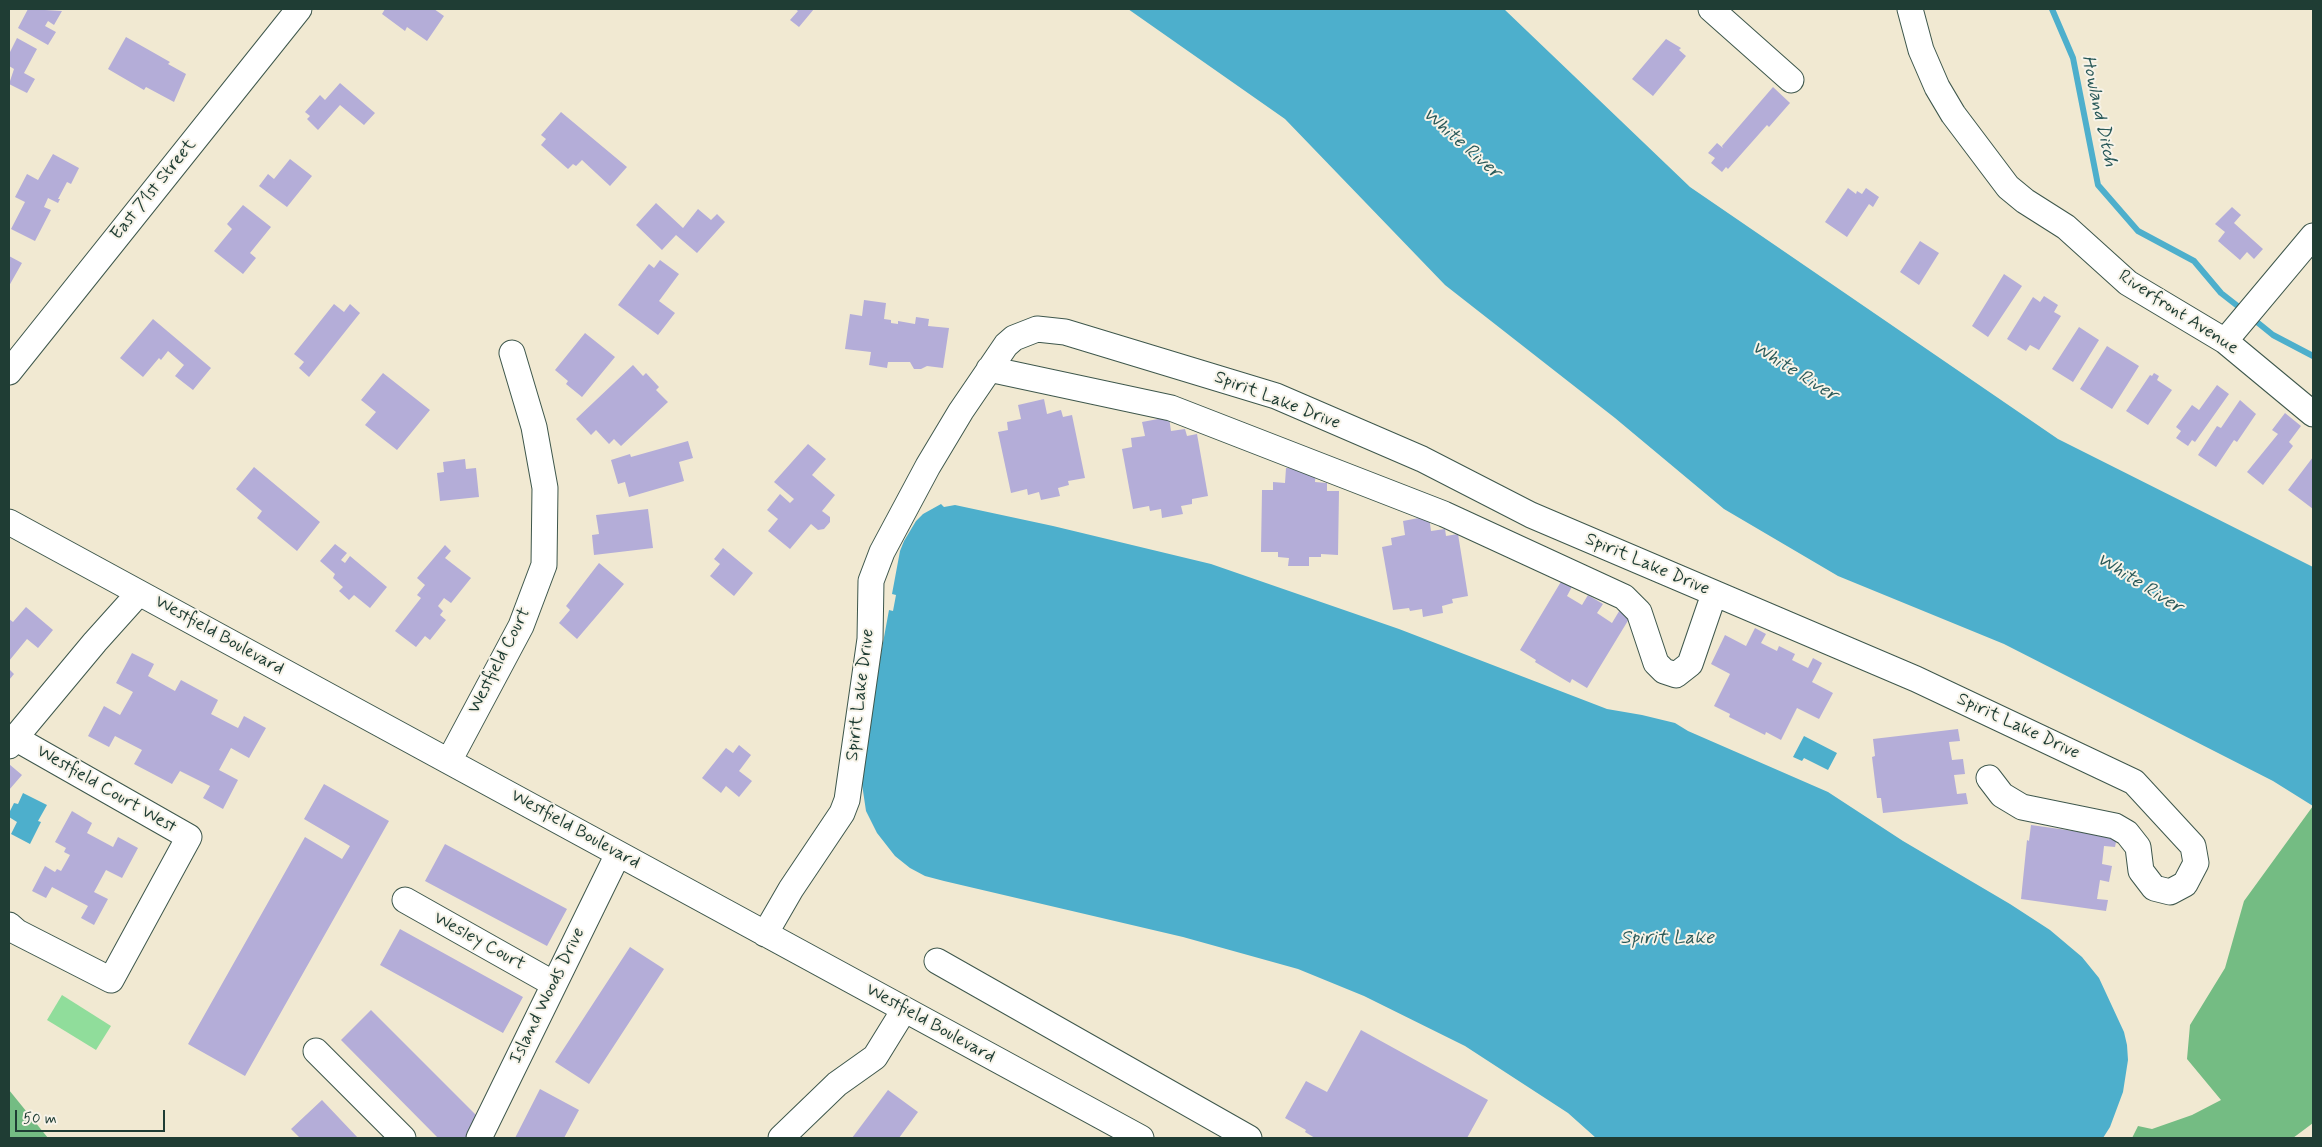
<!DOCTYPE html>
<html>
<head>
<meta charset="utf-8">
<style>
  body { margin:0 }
  #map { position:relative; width:2322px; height:1147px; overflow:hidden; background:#f1e9d2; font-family:Mynerve,sans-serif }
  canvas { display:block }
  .frame { position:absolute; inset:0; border:10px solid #1f3d34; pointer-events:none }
  .scale { position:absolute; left:15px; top:1110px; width:150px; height:22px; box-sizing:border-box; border:2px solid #1f3d34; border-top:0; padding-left:6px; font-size:15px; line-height:18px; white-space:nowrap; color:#1f3d34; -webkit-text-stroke:4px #f7f3e8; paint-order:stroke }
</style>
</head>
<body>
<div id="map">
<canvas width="2322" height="1147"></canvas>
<div class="frame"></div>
<div class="scale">50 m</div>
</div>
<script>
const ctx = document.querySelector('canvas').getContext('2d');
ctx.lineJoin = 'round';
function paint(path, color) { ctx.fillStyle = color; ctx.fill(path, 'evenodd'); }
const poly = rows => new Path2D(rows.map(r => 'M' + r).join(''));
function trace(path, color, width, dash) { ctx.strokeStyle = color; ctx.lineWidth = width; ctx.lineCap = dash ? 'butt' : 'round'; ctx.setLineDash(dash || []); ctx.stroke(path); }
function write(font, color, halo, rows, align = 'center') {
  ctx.font = font + ' Mynerve,sans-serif'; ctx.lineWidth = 4; ctx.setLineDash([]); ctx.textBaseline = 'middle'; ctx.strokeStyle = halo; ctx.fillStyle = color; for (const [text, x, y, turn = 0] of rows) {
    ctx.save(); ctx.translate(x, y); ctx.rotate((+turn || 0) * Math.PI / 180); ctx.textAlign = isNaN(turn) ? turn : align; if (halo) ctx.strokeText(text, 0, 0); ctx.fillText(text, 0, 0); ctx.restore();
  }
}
paint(poly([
  [62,995,111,1026,96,1050,47,1020]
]), '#90dd9b');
paint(poly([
  [2313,806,2313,1123,2293,1138,2132,1138,2138,1126,2152,1129,2192,1115,2221,1100,2187,1059,2190,1025,2225,968,2244,901],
  [9,1090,48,1138,9,1138]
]), '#74bc83');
paint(poly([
  [1128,9,1504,9,1690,187,2058,439,2313,567,2313,806,2273,781,2004,644,1838,576,1724,509,1615,418,1445,285,1285,119],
  [941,504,944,507,955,505,1053,526,1211,564,1399,629,1607,709,1642,715,1675,723,1688,731,1828,792,1903,841,2010,904,2050,930,2082,957,2099,978,2124,1032,2127,1045,2128,1060,2123,1092,2110,1127,2103,1138,1596,1138,1568,1113,1465,1046,1364,996,1298,969,1183,937,944,881,925,876,910,868,895,856,877,833,866,811,862,784,878,670,889,610,893,611,896,595,892,594,900,551,904,541,916,521,923,514],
  [1804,736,1837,753,1828,770,1804,758,1802,761,1793,757],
  [23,793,47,805,38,821,41,822,30,844,11,834,17,822,9,817,9,813,14,803,18,804]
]), '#4dafcc');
trace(poly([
  [2052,9,2073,58,2098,185,2138,231,2194,261,2221,293,2244,311],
  [2252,318,2273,335,2313,356]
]), '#4dafcc', 6);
paint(poly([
  [28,9,62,11,54,25,48,21,45,26,56,32,48,45,18,28],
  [385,9,434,9,444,16,427,41,407,27,405,31,382,14],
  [795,9,814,9,799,27,790,20,798,11],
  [126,37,170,62,168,64,186,74,174,102,146,87,144,90,108,69],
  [17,38,37,49,24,73,35,79,27,93,9,84,14,69,9,66,9,54],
  [1666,39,1681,48,1679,50,1686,56,1653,96,1632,79],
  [340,83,375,113,364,125,340,105,318,130,307,119,310,116,305,112,320,95,325,100],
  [1773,87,1790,103,1769,127,1767,125,1728,169,1726,167,1722,172,1711,163,1715,158,1708,153,1717,143,1723,148,1722,146],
  [561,112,627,167,610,186,582,160,576,166,573,164,568,169,541,145,546,139,541,135],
  [53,154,79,168,71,184,67,182,58,199,60,199,58,203,48,198,44,207,51,210,35,241,11,229,25,202,15,197,27,174,38,180],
  [290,159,312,176,287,207,259,186,268,174,274,179],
  [1848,188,1856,194,1857,191,1862,194,1866,188,1879,197,1873,207,1869,204,1847,237,1825,222],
  [656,203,683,228,698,209,711,220,717,214,725,222,697,253,676,235,662,250,636,225],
  [243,205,271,227,250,253,256,258,243,274,214,251,232,229,227,224],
  [2232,207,2241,215,2234,223,2263,249,2254,259,2247,252,2240,260,2218,241,2225,232,2215,224],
  [1920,241,1939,253,1919,285,1900,272],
  [9,256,22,263,9,286],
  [660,260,679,274,659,301,675,313,658,335,618,305,649,264,654,268],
  [2004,274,2022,286,1988,337,1972,326],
  [2044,296,2058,305,2054,312,2061,316,2039,350,2030,345,2026,351,2007,339,2033,297,2040,302],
  [864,300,886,303,884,319,891,320,891,323,898,324,898,321,915,324,916,317,929,319,928,326,949,328,943,368,927,366,921,369,914,369,910,362,888,362,887,368,869,365,871,352,845,349,850,314,862,316],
  [334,304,344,312,350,304,360,313,309,377,299,368,304,362,294,354],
  [153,319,211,368,193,390,175,376,184,365,168,351,161,360,159,358,143,377,120,358],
  [2079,327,2099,340,2073,382,2052,369],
  [585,333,615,357,582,397,566,384,568,381,555,370],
  [2107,346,2139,366,2112,409,2080,389],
  [633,365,643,376,646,373,659,387,656,390,668,402,621,446,614,439,609,444,596,430,591,435,576,419],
  [383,373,430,410,397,450,365,425,376,412,361,400],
  [2154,373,2159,376,2157,380,2172,390,2148,425,2126,411,2150,375,2152,376],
  [2217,385,2229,394,2195,442,2192,440,2188,446,2176,438,2181,431,2176,427,2192,405,2199,410],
  [1044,399,1047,414,1061,410,1063,417,1072,415,1085,478,1068,481,1069,485,1058,488,1060,496,1041,500,1039,492,1028,495,1027,489,1011,493,998,432,1008,430,1007,422,1021,419,1018,405],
  [2240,400,2256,414,2237,442,2234,440,2216,467,2198,455,2217,426,2221,428],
  [2285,413,2301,426,2289,442,2293,446,2263,485,2247,472,2278,434,2272,430],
  [1169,417,1171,431,1185,429,1187,436,1197,434,1208,496,1192,499,1192,504,1181,506,1183,514,1162,518,1161,509,1150,511,1149,506,1133,509,1122,449,1132,447,1131,438,1145,436,1142,422],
  [688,441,693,458,679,462,684,481,629,497,625,482,618,484,611,460,630,454,631,457],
  [808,444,826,459,812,475,835,495,822,511,830,517,830,522,824,529,818,530,811,524,790,549,768,531,778,519,767,510,780,494,790,503,794,499,774,482],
  [2313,457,2313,509,2288,490],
  [465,459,466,469,476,468,479,497,440,501,437,473,444,472,443,462],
  [254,467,320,522,297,551,257,518,262,511,236,489],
  [1286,468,1316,469,1315,482,1327,483,1327,491,1339,491,1338,555,1321,554,1321,557,1309,557,1309,566,1288,566,1289,558,1278,557,1278,552,1261,552,1262,490,1273,490,1273,482,1285,483],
  [648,509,653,548,594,555,592,535,599,534,596,515],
  [1429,516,1431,531,1445,529,1446,536,1458,534,1468,596,1452,599,1453,603,1442,606,1443,613,1423,617,1422,609,1410,611,1409,608,1393,610,1382,547,1392,545,1391,538,1405,535,1403,521],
  [335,544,347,553,341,560,345,563,350,556,387,587,370,608,354,595,349,600,339,591,343,587,333,578,335,574,320,561],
  [445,545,451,551,445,558,471,578,451,603,444,598,438,606,443,611,440,615,446,620,430,640,425,636,416,647,395,631,421,598,417,595,425,585,417,578],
  [723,548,753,573,734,596,710,576,720,564,714,559],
  [599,563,624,584,577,639,559,623,570,610,566,606],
  [1565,575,1575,581,1567,596,1582,605,1588,595,1603,604,1597,613,1612,623,1621,608,1632,614,1587,688,1572,679,1570,683,1535,662,1536,660,1520,650],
  [26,607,53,630,38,648,27,639,9,661,9,619,13,622],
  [1755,628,1766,634,1761,643,1777,651,1779,646,1795,654,1792,660,1808,668,1813,658,1822,663,1812,682,1833,693,1819,719,1797,708,1781,740,1766,732,1765,735,1729,717,1730,714,1714,706,1730,674,1711,664,1725,635,1746,646],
  [132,653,154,664,148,676,175,691,181,680,218,700,211,714,238,728,244,716,266,728,249,758,231,748,219,770,238,780,223,809,203,798,210,786,180,771,172,784,134,764,142,750,115,736,109,747,88,736,104,706,120,715,133,692,116,683],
  [9,669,14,674,9,680],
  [1958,729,1960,741,1949,742,1952,760,1963,759,1965,774,1954,775,1957,794,1966,793,1968,804,1883,813,1881,798,1877,798,1872,757,1875,756,1873,739],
  [739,745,751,755,739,771,752,781,739,797,726,786,721,793,702,778,726,748,733,753],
  [9,764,22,775,9,790],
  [324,784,389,821,245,1076,188,1044,305,837,342,859,350,846,304,819],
  [72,811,92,823,87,833,113,847,118,837,138,848,122,878,106,870,94,892,108,899,94,925,81,918,88,906,52,887,46,898,32,891,45,866,55,872,57,869,61,871,70,855,64,852,66,848,55,842],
  [2031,825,2117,837,2115,847,2104,846,2102,864,2112,866,2109,882,2100,880,2097,899,2108,900,2106,911,2021,899,2027,840,2029,841],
  [445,844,567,909,547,946,425,881],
  [400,929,523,997,503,1033,380,965],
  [630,947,664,969,589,1084,555,1062],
  [371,1010,482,1121,465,1138,438,1138,341,1040],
  [1361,1030,1488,1100,1467,1138,1315,1138,1305,1132,1306,1130,1285,1118,1306,1081,1327,1092],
  [540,1089,579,1110,564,1138,515,1138],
  [888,1090,918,1112,899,1138,852,1138],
  [322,1100,358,1138,300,1138,291,1129]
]), '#b4add8');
const minor = poly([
  [1711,9,1791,80],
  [1910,9,1921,50,1937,87,1953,114,2008,187,2025,201,2066,227,2128,283,2225,341,2313,414],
  [2225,341,2313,236],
  [989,369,1171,408,1444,514,1624,597,1639,612,1656,663,1664,671,1676,675,1690,664,1714,594],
  [9,372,299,9],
  [9,522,1141,1138],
  [15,738,95,642,139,593],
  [9,746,15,738,189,837,111,980,17,932,9,925],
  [449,761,521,626,544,565,545,488,534,427,512,353],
  [405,900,554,984],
  [765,934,791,889,842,813,847,800,870,639,871,581,882,552,928,466,961,411,1006,345,1014,338,1037,329,1065,332,1276,396,1422,459,1531,515,1916,679,2134,782,2193,846,2196,863,2185,884,2170,892,2154,888,2141,871,2138,847,2127,833,2115,826,2022,807,2002,795,1989,778],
  [937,961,1249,1138],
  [316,1051,403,1138],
  [479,1138,618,854],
  [781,1138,837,1084,875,1057,904,1010]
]);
trace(minor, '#3e574c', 27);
trace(minor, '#fff', 25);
write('18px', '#1f3d34', '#f7f3e8', [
  ["East 71st Street",154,190,-51],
  ["Riverfront Avenue",2178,313,33],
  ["Spirit Lake Drive",1277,401,21],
  ["Spirit Lake Drive",1647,565,23],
  ["Westfield Boulevard",219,636,29],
  ["Westfield Court",500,661,-63],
  ["Spirit Lake Drive",861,695,-83],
  ["Spirit Lake Drive",2018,727,25],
  ["Westfield Court West",106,790,30],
  ["Westfield Boulevard",575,830,29],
  ["Wesley Court",479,942,29],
  ["Island Woods Drive",548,996,-64],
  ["Westfield Boulevard",930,1024,29]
]);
write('italic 19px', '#2a5a5a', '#f7f3e8', [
  ["Howland Ditch",2098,111,78],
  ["White River",1461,144,41],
  ["White River",1794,372,32],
  ["White River",2139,584,32],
  ["Spirit Lake",1667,939]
]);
</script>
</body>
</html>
